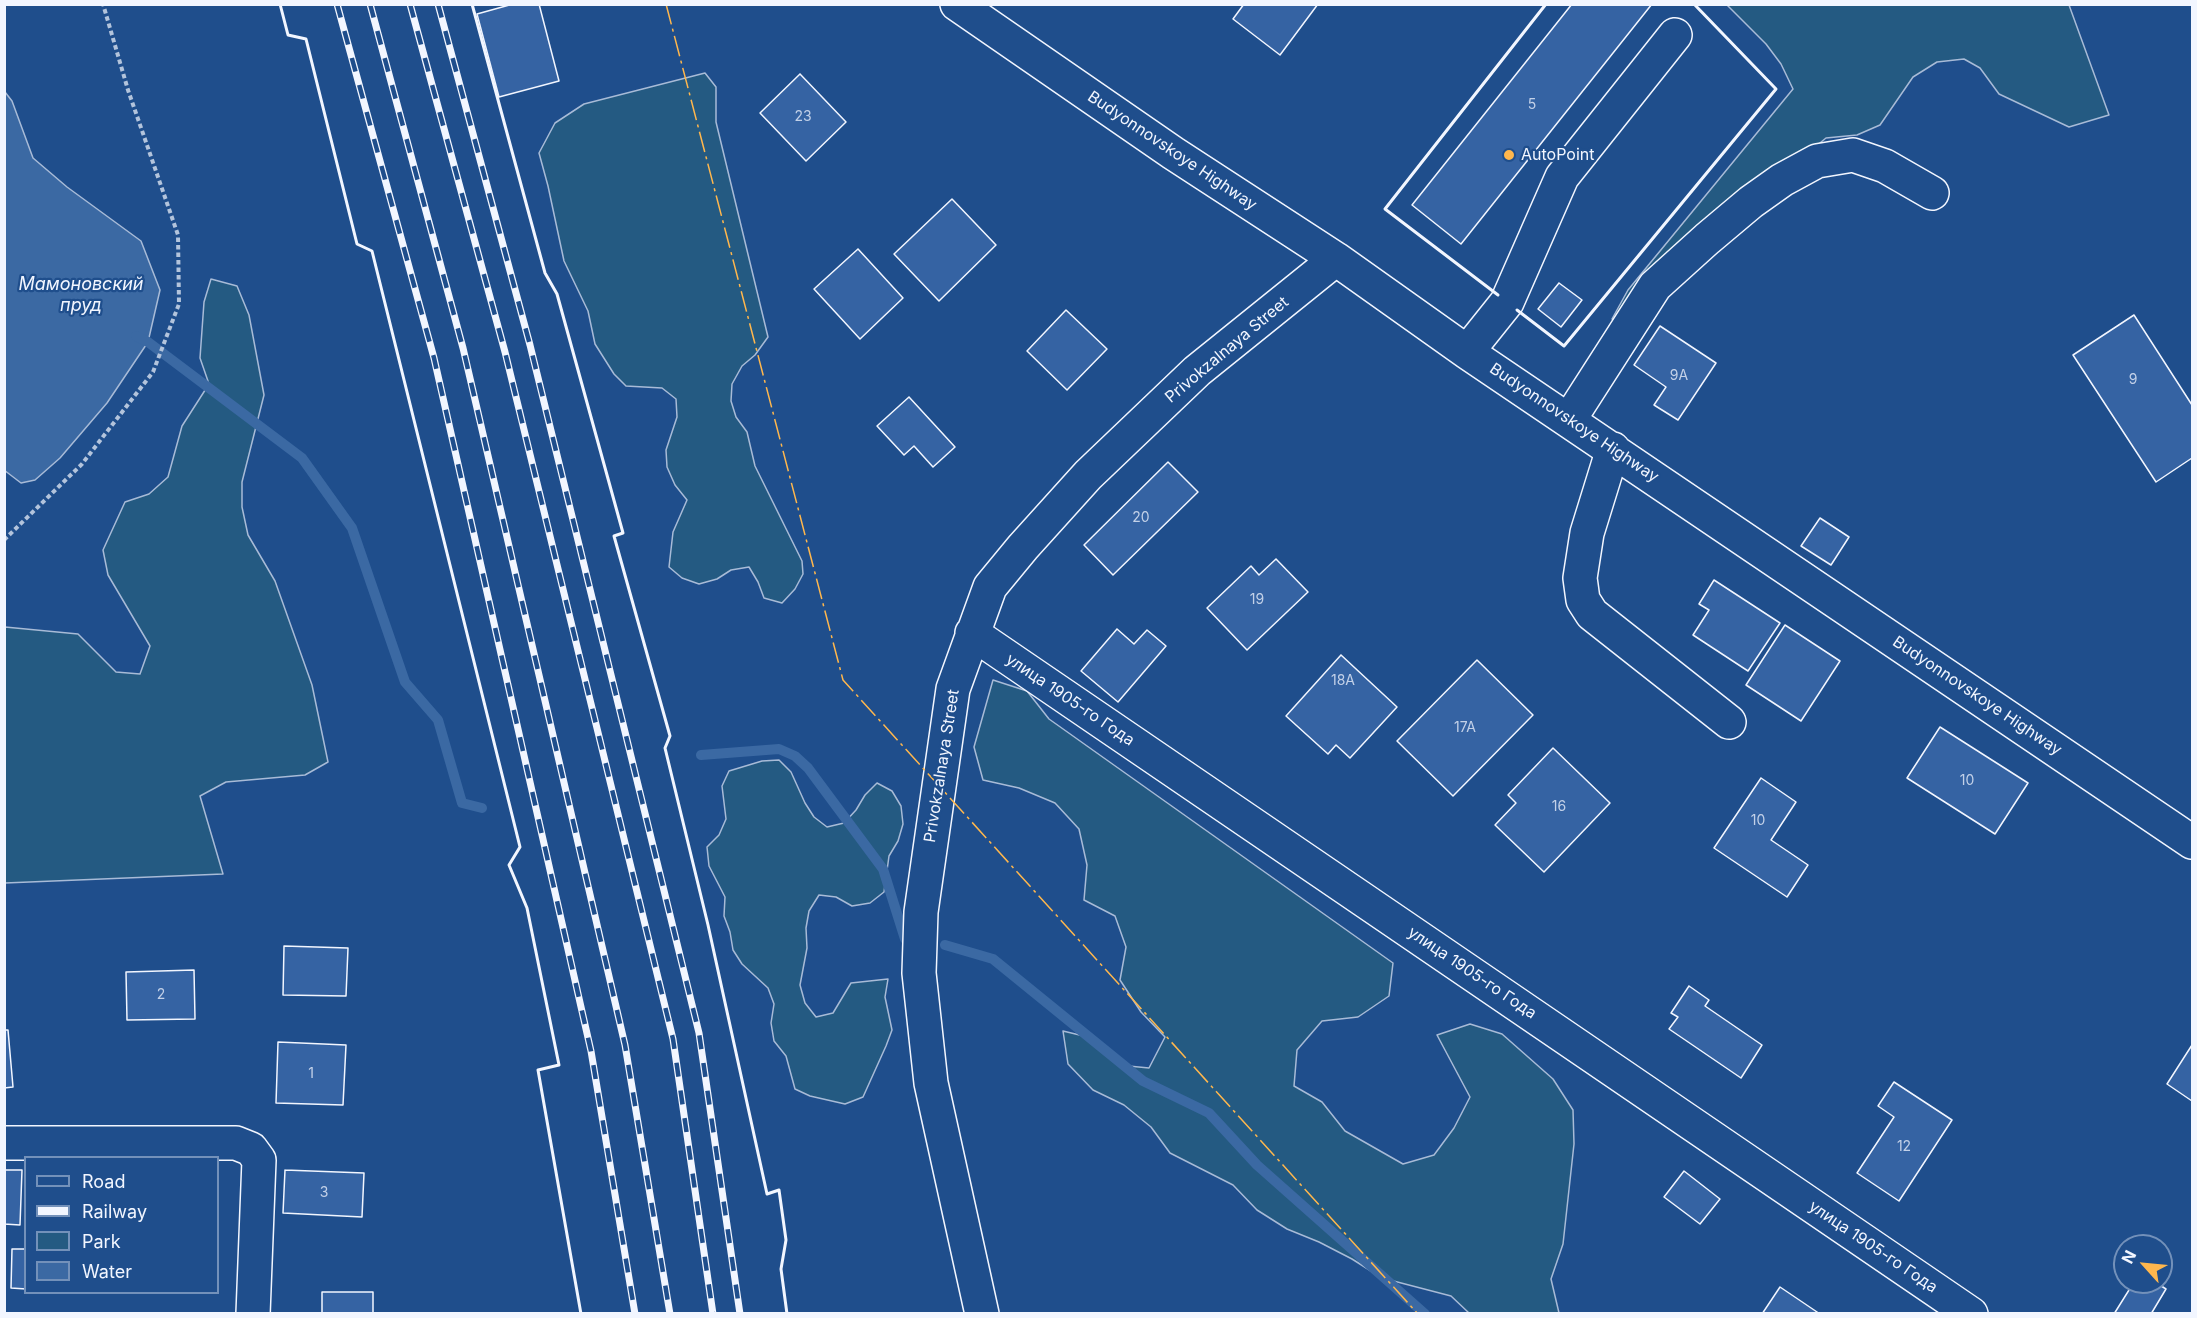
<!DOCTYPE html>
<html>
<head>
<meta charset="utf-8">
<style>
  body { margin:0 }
  #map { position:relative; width:2197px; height:1318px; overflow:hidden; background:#1f4e8c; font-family:Inter,sans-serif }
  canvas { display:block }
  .frame { position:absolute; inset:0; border:6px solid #f2f6ff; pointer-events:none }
  .legend { position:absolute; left:24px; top:1156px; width:195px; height:138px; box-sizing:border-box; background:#1f4e8c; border:2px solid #7391ba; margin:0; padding:8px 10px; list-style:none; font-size:18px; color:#f2f6ff }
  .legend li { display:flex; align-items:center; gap:12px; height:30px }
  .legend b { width:30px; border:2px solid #7391ba }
  .north { position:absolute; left:2113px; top:1234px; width:60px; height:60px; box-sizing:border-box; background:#1f4e8c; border:2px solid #7391ba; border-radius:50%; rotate:297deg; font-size:16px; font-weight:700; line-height:24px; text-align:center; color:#f2f6ff }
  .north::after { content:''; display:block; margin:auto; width:21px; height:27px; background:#ffb74d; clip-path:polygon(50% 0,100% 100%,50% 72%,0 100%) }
</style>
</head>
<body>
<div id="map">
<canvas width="2197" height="1318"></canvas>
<div class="frame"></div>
<ul class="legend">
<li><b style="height:8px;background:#1f4e8c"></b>Road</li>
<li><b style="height:8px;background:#f2f6ff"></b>Railway</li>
<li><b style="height:16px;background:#245a82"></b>Park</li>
<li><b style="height:16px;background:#3b69a3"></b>Water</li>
</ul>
<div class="north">N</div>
</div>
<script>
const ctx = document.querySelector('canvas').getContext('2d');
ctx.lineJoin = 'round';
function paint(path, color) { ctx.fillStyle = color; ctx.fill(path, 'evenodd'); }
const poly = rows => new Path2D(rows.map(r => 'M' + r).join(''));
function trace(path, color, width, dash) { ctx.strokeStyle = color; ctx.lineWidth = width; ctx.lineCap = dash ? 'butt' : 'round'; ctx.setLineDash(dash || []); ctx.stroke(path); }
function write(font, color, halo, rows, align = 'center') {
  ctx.font = font + ' Inter,sans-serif'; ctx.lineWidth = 4.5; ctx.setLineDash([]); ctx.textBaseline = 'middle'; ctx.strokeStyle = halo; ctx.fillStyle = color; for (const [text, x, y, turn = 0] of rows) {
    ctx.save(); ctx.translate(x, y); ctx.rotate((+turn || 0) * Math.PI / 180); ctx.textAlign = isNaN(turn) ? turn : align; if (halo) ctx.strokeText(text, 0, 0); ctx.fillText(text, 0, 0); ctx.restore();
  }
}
const green = poly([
  [1727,5,2069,5,2109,115,2069,127,1999,94,1980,68,1964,59,1937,62,1913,77,1880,125,1857,135,1826,138,1804,156,1635,325,1612,319,1628,290,1793,89,1781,64,1766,44,1727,5],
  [705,73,716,87,716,122,768,337,755,355,742,366,732,384,731,401,736,417,747,432,755,466,802,561,803,574,795,589,782,603,764,598,758,582,749,567,731,570,717,579,699,584,682,578,669,567,673,532,687,500,675,485,667,467,666,450,677,417,676,399,662,388,626,386,614,374,595,344,588,311,564,261,548,186,539,153,555,123,584,104,705,73],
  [211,279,237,286,249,315,264,395,242,482,242,507,248,535,275,581,312,685,328,762,305,775,226,782,200,796,223,874,5,883,5,627,78,634,116,672,140,674,150,646,108,575,103,550,125,502,149,494,168,477,182,426,209,384,200,358,204,302,211,279],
  [993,680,1027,691,1049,719,1393,963,1389,996,1358,1017,1322,1021,1297,1050,1294,1086,1322,1102,1345,1131,1403,1164,1434,1155,1454,1128,1470,1097,1437,1035,1470,1024,1502,1034,1553,1079,1573,1110,1574,1144,1563,1244,1551,1279,1559,1313,1469,1313,1451,1296,1382,1278,1352,1259,1319,1242,1287,1229,1257,1210,1233,1185,1170,1153,1151,1127,1124,1105,1093,1090,1068,1064,1063,1031,1096,1039,1118,1065,1149,1068,1165,1037,1141,1012,1120,980,1126,947,1115,916,1084,900,1087,865,1079,829,1055,803,1019,788,983,780,974,747,993,680],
  [779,760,791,772,805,803,814,817,827,827,844,823,856,810,865,795,877,783,892,791,901,806,903,824,898,841,889,856,884,892,870,903,852,906,836,897,819,895,809,911,806,928,807,948,800,985,805,1003,816,1017,833,1013,851,983,888,979,885,997,892,1030,886,1046,863,1097,845,1104,810,1096,795,1089,786,1056,774,1041,771,1023,774,1004,768,988,742,964,733,950,730,932,724,916,725,897,709,866,707,847,719,835,726,819,722,786,729,771,762,761,779,760]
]);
paint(green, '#245a82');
trace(green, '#a8bbd7', 1.5);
const water = poly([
  [5,92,12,101,33,158,67,187,141,241,160,290,148,342,107,403,60,458,35,480,21,483,4,470,5,92]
]);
paint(water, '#3b69a3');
trace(water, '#a8bbd7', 1.5);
trace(poly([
  [136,336,148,342,302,458,352,528,405,682,438,720,462,803,482,808],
  [701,755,779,749,795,756,808,768,883,869,905,939],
  [945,945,993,959,1143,1081,1209,1113,1257,1165,1425,1314]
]), '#3b69a3', 10);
const building = poly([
  [513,4,539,4,559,81,499,97,477,14,513,4],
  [1244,4,1318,4,1280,55,1233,19,1244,4],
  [1572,4,1652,4,1461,244,1412,205,1572,4],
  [800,74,846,122,806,161,760,113,800,74],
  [952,199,996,245,939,301,894,254,952,199],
  [858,249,903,298,860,339,814,289,858,249],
  [1559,283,1582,300,1561,327,1538,309,1559,283],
  [1066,310,1107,349,1067,390,1027,351,1066,310],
  [2134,315,2192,405,2192,458,2156,482,2073,355,2134,315],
  [1660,326,1716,363,1678,420,1654,405,1666,387,1634,365,1660,326],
  [909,397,955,447,933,467,914,446,904,455,877,426,909,397],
  [1168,462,1198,492,1113,575,1084,545,1168,462],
  [1820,518,1849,537,1831,565,1801,546,1820,518],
  [1276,559,1308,592,1247,650,1207,608,1251,566,1259,575,1276,559],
  [1714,580,1780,623,1748,671,1693,635,1709,610,1699,604,1714,580],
  [1785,625,1840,661,1801,721,1746,685,1785,625],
  [1117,629,1134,644,1147,630,1166,646,1118,702,1081,671,1117,629],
  [1341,655,1397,707,1350,758,1336,745,1328,754,1286,716,1341,655],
  [1477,660,1533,715,1453,796,1397,741,1477,660],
  [1940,727,2028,783,1995,834,1907,778,1940,727],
  [1553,748,1610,803,1544,872,1495,825,1516,803,1508,795,1553,748],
  [1761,778,1796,802,1771,840,1808,865,1787,897,1714,848,1761,778],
  [284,946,348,948,346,996,283,995,284,946],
  [194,970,195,1019,127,1020,126,972,194,970],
  [1689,986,1709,1000,1705,1006,1762,1045,1741,1078,1669,1029,1678,1017,1671,1013,1689,986],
  [4,1030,8,1030,13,1087,4,1088,4,1030],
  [278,1042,346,1045,343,1105,276,1103,278,1042],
  [2192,1045,2192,1101,2167,1084,2192,1045],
  [1894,1082,1952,1120,1899,1201,1857,1173,1894,1117,1878,1106,1894,1082],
  [4,1170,22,1170,20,1225,4,1224,4,1170],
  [285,1170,364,1173,362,1217,283,1213,285,1170],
  [1684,1171,1720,1199,1700,1224,1664,1197,1684,1171],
  [12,1249,26,1249,26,1289,11,1288,12,1249],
  [2134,1282,2155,1282,2166,1289,2151,1314,2114,1314,2134,1282],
  [1780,1287,1820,1314,1762,1314,1780,1287],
  [322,1292,373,1292,373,1314,322,1314,322,1292]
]);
paint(building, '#3563a3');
trace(building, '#f2f6ff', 1.5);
const minor = poly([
  [957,4,1173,153,1336,259,1467,352,2192,842],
  [1467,352,1507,302,1562,177,1675,35],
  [1569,420,1655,286,1707,239,1751,202,1782,180,1817,161,1853,155,1885,166,1932,193],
  [1613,449,1587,533,1580,578,1583,600,1592,614,1729,722],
  [972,633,1971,1314],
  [4,1143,236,1143,251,1149,259,1160,253,1314],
  [982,1314,931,1083,919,973,921,912,953,689,990,587,1023,547,1088,475,1197,371,1336,259]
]);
trace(minor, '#f2f6ff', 36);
trace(poly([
  [4,540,82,464,153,372,179,304,178,235,128,90,103,4]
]), '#b3c4dc', 4, [4.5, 3]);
trace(minor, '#1f4e8c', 33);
const rail = poly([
  [337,4,434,358,484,579,591,1051,635,1314],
  [370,4,463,348,625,1045,670,1314],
  [410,4,505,352,673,1039,713,1314],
  [438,4,530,345,699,1033,740,1314]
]);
trace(rail, '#f2f6ff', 7);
trace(rail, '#1f4e8c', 4.5, [14]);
trace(poly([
  [280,4,288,35,306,39,357,244,372,251,520,847,509,865,527,908,559,1065,538,1070,581,1314],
  [472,4,545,273,557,294,623,533,614,536,670,736,665,748,708,925,767,1194,779,1190,786,1240,781,1269,787,1314],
  [1498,295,1385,209,1546,4],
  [1517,310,1564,346,1776,89,1694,4]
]), '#f2f6ff', 3);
trace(poly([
  [666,4,843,680,1418,1314]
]), '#ffb74d', 1.5, [21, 4.5, 3, 4.5]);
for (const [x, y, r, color] of [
  [1509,155,6,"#ffb74d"]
]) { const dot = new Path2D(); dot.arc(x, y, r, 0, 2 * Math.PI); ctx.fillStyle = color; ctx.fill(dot); trace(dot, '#1f4e8c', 2); }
write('14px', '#c3d1e8', null, [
  ["5",1532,105],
  ["23",803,117],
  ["9А",1679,376],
  ["9",2133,380],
  ["20",1141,518],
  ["19",1257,600],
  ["18А",1343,681],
  ["17А",1465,728],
  ["10",1967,781],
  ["16",1559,807],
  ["10",1758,821],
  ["2",161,995],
  ["1",311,1074],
  ["12",1904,1147],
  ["3",324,1193]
]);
write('16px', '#f2f6ff', '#1f4e8c', [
  ["Budyonnovskoye Highway",1172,151,34],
  ["Privokzalnaya Street",1227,350,-40],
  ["Budyonnovskoye Highway",1574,423,34],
  ["Budyonnovskoye Highway",1977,696,34],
  ["улица 1905-го Года",1070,700,34],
  ["Privokzalnaya Street",942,766,-81],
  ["улица 1905-го Года",1472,973,34],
  ["улица 1905-го Года",1873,1247,34]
]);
write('16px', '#f2f6ff', '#1f4e8c', [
  ["AutoPoint",1521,155]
], 'left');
write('italic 18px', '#f2f6ff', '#1f4e8c', [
  ["Мамоновский",81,285],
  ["пруд",81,306]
]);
</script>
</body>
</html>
